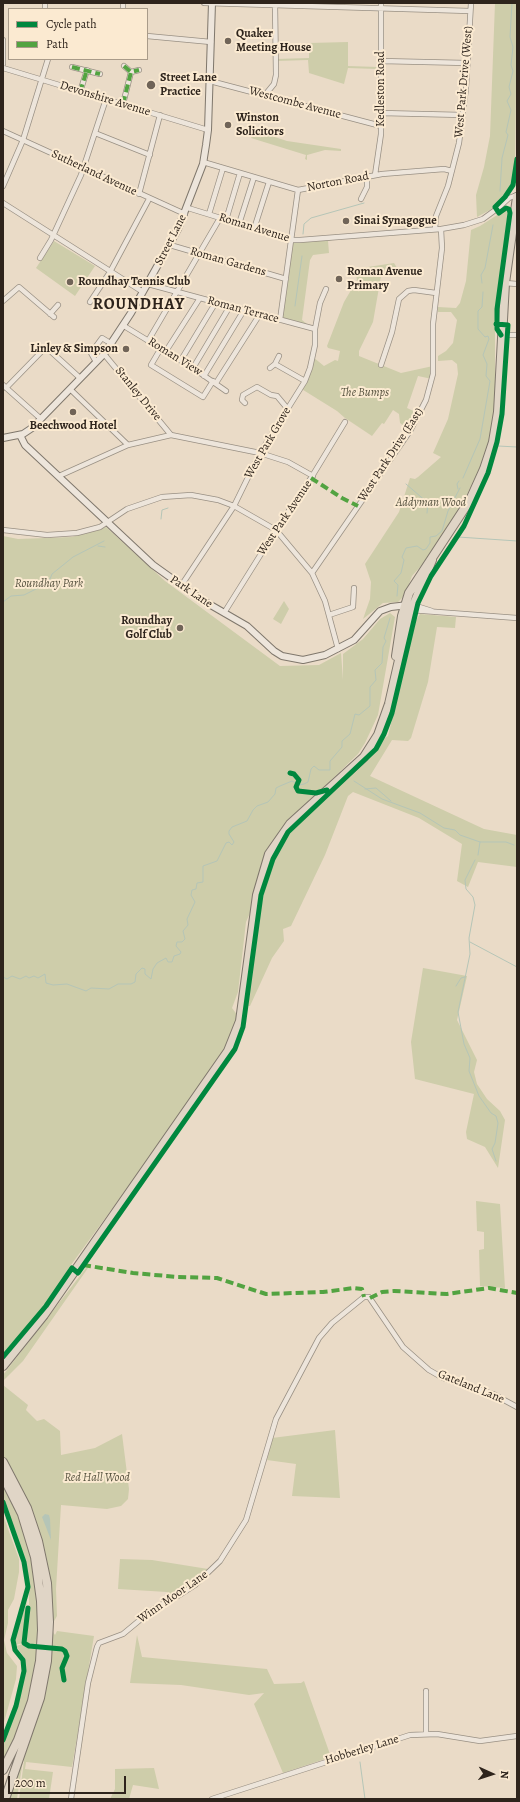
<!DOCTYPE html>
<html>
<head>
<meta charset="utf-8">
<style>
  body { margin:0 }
  #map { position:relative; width:520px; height:1802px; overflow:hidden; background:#eadbc7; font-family:Alegreya,serif }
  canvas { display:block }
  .frame { position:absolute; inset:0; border:4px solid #2e241c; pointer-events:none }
  .legend { position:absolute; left:8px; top:8px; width:140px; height:52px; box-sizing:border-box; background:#fbead1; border:1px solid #a99b89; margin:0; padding:5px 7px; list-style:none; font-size:12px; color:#2e241c }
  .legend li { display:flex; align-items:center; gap:8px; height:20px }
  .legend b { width:20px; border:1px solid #a99b89 }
  .north { position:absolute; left:472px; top:1754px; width:40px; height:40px; -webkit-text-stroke:3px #fbead1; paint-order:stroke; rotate:93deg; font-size:11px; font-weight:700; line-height:16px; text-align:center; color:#2e241c }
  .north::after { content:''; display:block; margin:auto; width:14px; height:18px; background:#2e241c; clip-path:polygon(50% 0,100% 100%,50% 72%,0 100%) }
  .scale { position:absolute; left:8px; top:1776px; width:118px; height:18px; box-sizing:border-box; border:2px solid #2e241c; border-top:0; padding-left:5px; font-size:12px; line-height:14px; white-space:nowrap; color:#2e241c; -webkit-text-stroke:3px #fbead1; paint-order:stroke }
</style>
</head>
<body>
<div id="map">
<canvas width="520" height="1802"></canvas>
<div class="frame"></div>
<ul class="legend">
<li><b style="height:5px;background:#00873e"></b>Cycle path</li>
<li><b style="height:5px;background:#52a341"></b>Path</li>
</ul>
<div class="north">N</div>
<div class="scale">200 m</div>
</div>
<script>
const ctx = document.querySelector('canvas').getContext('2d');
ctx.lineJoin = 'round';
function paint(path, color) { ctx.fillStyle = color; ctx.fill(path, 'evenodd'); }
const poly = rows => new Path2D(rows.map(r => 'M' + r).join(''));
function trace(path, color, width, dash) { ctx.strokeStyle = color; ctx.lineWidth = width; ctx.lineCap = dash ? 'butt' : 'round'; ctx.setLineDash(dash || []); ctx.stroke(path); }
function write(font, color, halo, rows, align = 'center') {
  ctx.font = font + ' Alegreya,serif'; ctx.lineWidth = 4; ctx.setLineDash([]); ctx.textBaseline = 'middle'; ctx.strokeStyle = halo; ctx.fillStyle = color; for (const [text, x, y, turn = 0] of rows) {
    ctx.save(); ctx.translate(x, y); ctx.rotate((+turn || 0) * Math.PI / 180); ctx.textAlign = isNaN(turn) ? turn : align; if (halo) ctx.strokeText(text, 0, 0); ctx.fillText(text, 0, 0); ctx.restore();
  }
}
paint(poly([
  [495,3,517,3,515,170,512,184,504,198,490,210,477,217,476,195,484,167,490,136],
  [348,42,348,66,378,67,377,69,348,68,344,84,309,73,308,60,276,61,276,59,309,58,309,43],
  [253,130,287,141,341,149,341,151,325,150,307,155,307,160,305,159,306,155,251,138],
  [505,210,508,211,495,317,495,403,490,440,473,489,470,488,460,509,439,546,412,576,405,595,398,602,383,603,363,619,370,599,371,582,365,564,399,512,410,478,415,479,418,477,441,457,433,453,448,419,458,374,457,364,452,360,438,361,438,356,446,351,453,343,457,320,451,312,438,312,438,307,456,308,460,303,466,281,471,230,480,226],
  [337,239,328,241,329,253,313,255,310,260,302,320,307,324,307,328,280,320,292,240],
  [54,241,95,266,75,296,36,268],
  [394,263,399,271,381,276,373,322,359,351,359,356,401,373,433,366,432,379,418,376,407,408,420,414,410,431,400,423,399,414,393,410,384,424,382,423,372,436,345,418,337,411,300,388,313,357,324,366,335,360,338,361,340,351,328,348,327,346,344,302,357,280,355,269],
  [106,527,165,581,280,666,319,665,341,653,343,680,343,654,363,639,380,619,390,613,395,617,378,715,365,743,358,754,286,824,273,841,263,860,250,913,246,922,238,992,232,1008,238,1016,237,1021,226,1049,158,1146,68,1269,67,1274,44,1306,3,1356,3,536,18,539,72,537],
  [284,601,289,609,281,624,273,619],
  [420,614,456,617,455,628,437,627,428,682,411,738,408,741,392,740,370,776,484,829,517,835,517,867,478,862,468,887,457,881,462,844,419,818,353,792,348,796,325,855,291,926,283,929,284,941,272,958,250,1006,247,1006,263,885,273,859,288,832,310,809,377,751,383,739,388,736,416,620],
  [423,968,467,976,457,1020,477,1060,474,1072,477,1084,487,1099,500,1111,505,1120,498,1168,485,1147,467,1139,466,1132,474,1094,415,1079,411,1042],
  [476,1201,500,1204,505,1288,480,1286,479,1250,484,1249,484,1232,477,1231],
  [86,1268,88,1268,23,1361,3,1381,3,1375],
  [3,1385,28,1405,26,1410,37,1421,44,1419,60,1431,61,1455,95,1448,122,1434,129,1489,128,1499,121,1506,107,1509,61,1505,56,1589,57,1616,53,1623,53,1632,55,1635,57,1631,94,1636,72,1767,26,1762,25,1769,53,1772,49,1799,19,1799,24,1761,23,1760,17,1799,8,1799,49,1661,42,1546,43,1543,39,1531,37,1529,14,1476,3,1457],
  [335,1430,340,1498,292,1496,296,1464,267,1460,272,1438],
  [3,1480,25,1532,37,1584,39,1646,27,1644,25,1641,29,1607,29,1581,22,1551,3,1498],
  [3,1515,19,1559,19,1572,14,1599,8,1610,8,1623,4,1640,7,1653,17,1666,16,1679,3,1726],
  [120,1559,152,1560,208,1569,186,1590,172,1597,167,1592,118,1589],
  [27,1601,23,1643,15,1645,16,1636],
  [137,1635,142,1657,267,1669,274,1684,301,1683,304,1681,331,1757,283,1773,254,1704,264,1693,249,1695,181,1685,130,1683],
  [23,1644,29,1648,39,1649,27,1708,3,1766,3,1745,17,1706,26,1669,24,1657,16,1646],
  [154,1768,159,1789,133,1785,129,1799,110,1799,115,1789,115,1769]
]), '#cecdaa');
paint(poly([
  [45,1514,49,1515,50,1519,51,1540,42,1517]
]), '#b5c5b7');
trace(poly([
  [500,191,502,158,508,135,506,132,511,110,507,101,511,94,509,87,513,71,511,65,513,47,510,37,512,3],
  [303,234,304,224,311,218,364,203],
  [482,283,481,275,485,268,493,225],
  [295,306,302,256],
  [498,446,517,447],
  [463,478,480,439,490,381,486,376,487,364,483,355,489,339,488,336,485,337,478,329,478,311,482,307,483,292],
  [406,484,428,503,427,513],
  [458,489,457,484,459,481],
  [161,519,162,510,168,508],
  [458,537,517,541],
  [98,546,105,547],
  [397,596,398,585,394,581,401,573,404,560,402,557,406,548,417,546,423,550,426,549,430,543,430,537,436,536,442,531,448,511,460,488],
  [3,602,11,596,24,595,40,587,46,580,50,579,52,574,73,557,104,541],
  [354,781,382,799,420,813,444,828,455,830,460,835,480,842,506,842,514,845],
  [365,789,376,788,391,801],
  [478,855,480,842],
  [475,860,465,880,466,889,473,897,475,905,469,938,470,954,458,1012,464,1044,470,1058,469,1071,479,1096,491,1113,496,1116,498,1123,495,1143,492,1149,496,1161],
  [470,942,517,967],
  [3,977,7,979,12,976,20,979,26,976,29,978,34,976,38,978,45,974,46,983,53,985,67,984,86,991,91,988,109,989,118,984,131,984,135,982,136,974,142,968,145,969,145,974,151,979,153,969,157,963,166,958,168,962,172,962,174,956,180,954,181,952,176,946,177,942,182,942,185,939,183,931,188,925,187,919,195,902,191,895,192,890,196,889,197,883,203,882,203,866,217,861,226,843,229,842,232,845,234,842,229,834,229,831,232,827,247,821,253,810,257,806,268,802,275,794,276,788,280,786,292,781,299,785,304,784,308,782,311,769,314,766,319,770,330,770,330,761,342,747,342,741,350,734,355,714,359,715,370,706,370,687,376,680,375,670,382,663,383,647,386,641,384,638,390,618],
  [456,986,461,978,465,977],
  [360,1762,365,1799]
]), '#b5c5b7', 1);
const street = poly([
  [204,3,470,11],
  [45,9,45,3],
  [123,9,123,3],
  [147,36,211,42],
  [3,40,3,64],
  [381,61,467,63],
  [124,66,131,72],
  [72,67,100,74],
  [3,68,208,130],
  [210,81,381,126],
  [80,92,87,70],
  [265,95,274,84,276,75,275,3],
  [123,104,131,72,139,70],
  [381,113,463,115],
  [3,131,185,214],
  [95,133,150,155],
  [203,162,298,190,382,174,444,169,452,171],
  [375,175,381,134,381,3],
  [3,186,23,140,48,59],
  [139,194,160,115],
  [361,199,367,187,367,177],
  [3,203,143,292],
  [188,208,292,240,300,240,441,229,464,225,483,219,498,208,509,198,517,195],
  [209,214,223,168],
  [226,220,240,173],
  [239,224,254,177],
  [254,229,269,182],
  [435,229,436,216,448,186,459,143,466,88,471,3],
  [170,245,286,279],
  [40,258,51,240,81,175,106,99],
  [505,283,517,284],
  [148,284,315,329],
  [3,301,19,287,54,317],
  [90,302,110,272,149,199],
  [50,314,58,305],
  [280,320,298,190],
  [124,326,193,368,226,391],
  [501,335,517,335],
  [148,341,220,218],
  [161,348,151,365,203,397,213,381],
  [166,351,200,298],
  [104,354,171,435],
  [181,360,216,302],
  [96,362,91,353,102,338,112,344],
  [275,364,279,356],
  [381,365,392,332,399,299,408,291,414,290,436,293],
  [193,368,230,306],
  [270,368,275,364,305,381],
  [204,376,244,310],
  [216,383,260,314],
  [3,385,41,419],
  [6,388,46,347,80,378],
  [70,389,128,445],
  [245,403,242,400,243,395,257,387,271,395,277,396,287,408],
  [59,476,128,445,171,435,260,453,288,462,313,476],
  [3,530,47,535,77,533,100,527,127,509,162,497,191,495,218,500,234,506,276,530,312,573,325,601,338,649],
  [312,573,410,431,426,400,433,374,433,324,442,248,441,229],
  [181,586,234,506,260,453,305,381,310,368,315,345,315,329,320,303,326,289],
  [413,605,432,611],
  [411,610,517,618],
  [224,613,276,530,311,478,345,422],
  [329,615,353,607,354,588],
  [426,1733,426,1691],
  [71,1799,88,1683,97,1647,99,1643,123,1634,152,1610,181,1594,195,1585,220,1561,246,1520,276,1419,319,1338,332,1323,364,1297,369,1297,403,1347,429,1370,443,1378,493,1394,517,1407],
  [212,1799,410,1735,437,1734,480,1741,517,1736]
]);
const secondary = poly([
  [20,435,25,445,153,565,202,600,247,626,274,651,282,656,303,660,325,655,354,640,380,611,391,607,408,605],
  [3,438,23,434,32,428,104,354,131,313,178,229,203,164,206,145,208,130,212,3]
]);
const highway = poly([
  [396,656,402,616,409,593,470,500,484,469,493,442,498,412,505,283,517,197],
  [3,1366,44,1315,228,1051,240,1021,257,895,269,854,290,824,364,757,378,735,389,704,409,616,432,560],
  [3,1462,27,1508,38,1541,47,1583,49,1622,47,1661,40,1698,5,1799],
  [3,1476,22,1514,35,1557,41,1601,42,1630,40,1661,32,1701,18,1740,3,1770]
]);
trace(street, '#999084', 6);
trace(secondary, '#7f776c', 8);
trace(highway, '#7f776c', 10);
trace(street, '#ede5db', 4.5);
trace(secondary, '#ede5db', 6);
trace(highway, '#e0d5c6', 8);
trace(poly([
  [124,66,131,72],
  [72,67,100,74],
  [80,92,87,70],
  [123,104,131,72,139,70],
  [311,478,342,498,358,506],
  [83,1265,133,1273,178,1277,217,1278,266,1294,323,1292,354,1288,362,1289,364,1297],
  [370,1298,382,1292,394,1291,447,1294,489,1288,517,1293]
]), '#52a341', 4, [8, 4]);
trace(poly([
  [501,335,497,329,497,309,510,213,509,209,506,208,499,213,495,207,505,197,513,185,517,159],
  [290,773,294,774,299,780,296,787,298,791,316,793,327,790],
  [3,1357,46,1306,72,1268,78,1273,235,1049,243,1027,261,895,273,859,288,832,376,749,384,734,392,713,418,603,431,576,464,526,488,473,497,442,502,414,508,325,496,324],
  [3,1502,24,1562,28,1587,13,1640,15,1650,23,1660,24,1671,16,1706,3,1740],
  [28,1608,24,1643,29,1646,62,1649,65,1651,67,1656,62,1668,64,1680]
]), '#00873e', 5);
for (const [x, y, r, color] of [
  [228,41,4,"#706458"],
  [151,85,5,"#706458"],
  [228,125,4,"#706458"],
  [346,221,4,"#706458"],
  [339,279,4,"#706458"],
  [70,282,4,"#706458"],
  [126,349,4,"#706458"],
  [73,412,4,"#706458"],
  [180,628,4,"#706458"]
]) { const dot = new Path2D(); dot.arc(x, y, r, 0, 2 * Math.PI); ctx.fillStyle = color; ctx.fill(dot); trace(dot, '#fbead1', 1.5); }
write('bold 12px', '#2e241c', '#fbead1', [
  ["Quaker",236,34],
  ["Meeting House",236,48],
  ["Street Lane",160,78],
  ["Practice",160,92],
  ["Winston",236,118],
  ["Solicitors",236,132],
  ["Sinai Synagogue",354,221],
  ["Roman Avenue",347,272],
  ["Primary",347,286],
  ["Roundhay Tennis Club",78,282],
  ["Linley & Simpson",118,349,"right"],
  ["Beechwood Hotel",73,426,"center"],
  ["Roundhay",172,621,"right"],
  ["Golf Club",172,635,"right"]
], 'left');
write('12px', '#2e241c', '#fbead1', [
  ["West Park Drive (West)",464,82,-85],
  ["Kedleston Road",381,89,-90],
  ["Devonshire Avenue",105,99,17],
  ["Westcombe Avenue",295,103,15],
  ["Sutherland Avenue",94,173,25],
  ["Norton Road",338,182,-11],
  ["Roman Avenue",254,228,17],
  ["Street Lane",171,240,-63],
  ["Roman Gardens",228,262,16],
  ["Roman Terrace",243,310,15],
  ["Roman View",175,357,32],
  ["Stanley Drive",138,394,51],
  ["West Park Grove",268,443,-60],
  ["West Park Drive (East)",391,455,-57],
  ["West Park Avenue",285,518,-56],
  ["Park Lane",191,592,34],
  ["Gateland Lane",471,1387,22],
  ["Winn Moor Lane",173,1597,-35],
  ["Hobberley Lane",362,1750,-17]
]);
write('italic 12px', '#575340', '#fbead1', [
  ["The Bumps",365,393],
  ["Addyman Wood",431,503],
  ["Roundhay Park",49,584],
  ["Red Hall Wood",97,1478]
]);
ctx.letterSpacing = '1px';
write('bold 16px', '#2e241c', '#fbead1', [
  ["ROUNDHAY",139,305]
]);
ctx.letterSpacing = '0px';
</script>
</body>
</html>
